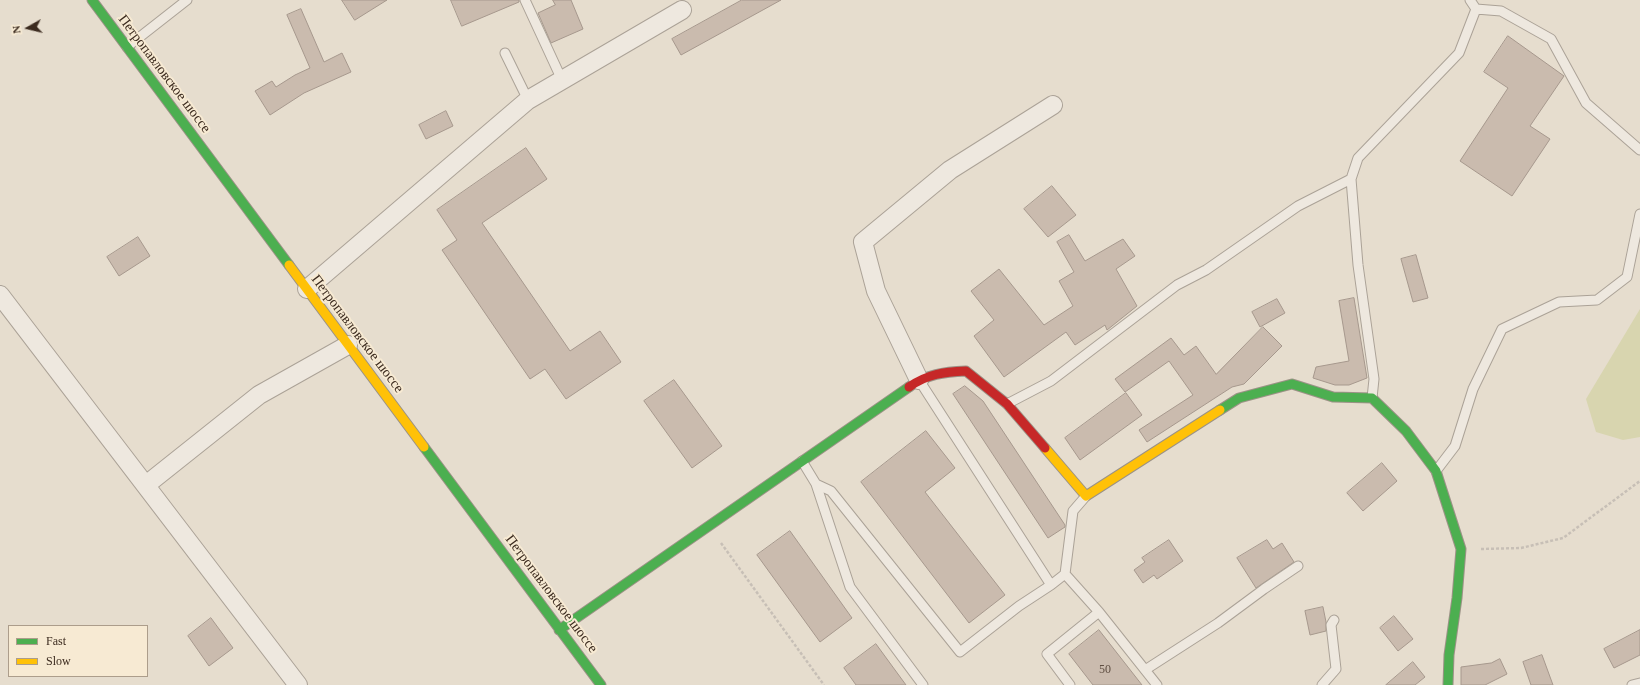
<!DOCTYPE html>
<meta charset="utf-8">
<style>
body{margin:0}
#map{position:relative;width:1640px;height:685px;overflow:hidden;background:#e6ddce;font-family:Georgia,serif}
canvas{display:block}
.legend{position:absolute;left:8px;top:625px;width:140px;height:52px;box-sizing:border-box;background:#f7ead3;border:1px solid #ac9d8b;margin:0;padding:5px 7px;list-style:none;font-size:12px;color:#3b2a1e}
.legend li{display:flex;align-items:center;gap:8px;height:20px}
.legend b{width:20px;border:1px solid #ac9d8b}
.north{position:absolute;left:8px;top:8px;width:40px;height:40px;-webkit-text-stroke:3px #f7ead3;paint-order:stroke;rotate:262deg;font-size:11px;font-weight:700;line-height:16px;text-align:center;color:#3b2a1e}
.north::after{content:'';display:block;margin:auto;width:14px;height:18px;background:#3b2a1e;clip-path:polygon(50% 0,100% 100%,50% 72%,0 100%)}
</style>
<div id="map">
<canvas width="1640" height="685"></canvas>
<ul class="legend">
<li><b style="height:5px;background:#4caf50"></b>Fast</li>
<li><b style="height:5px;background:#ffc107"></b>Slow</li>
</ul>
<div class="north">N</div>
</div>
<script>
const ctx = document.querySelector('canvas').getContext('2d');
ctx.lineJoin = 'round';
function fillPath(path, color) { ctx.fillStyle = color; ctx.fill(path, 'evenodd'); }
function stroke(path, color, width, dash) { ctx.strokeStyle = color; ctx.lineWidth = width; ctx.lineCap = dash ? 'butt' : 'round'; ctx.setLineDash(dash || []); ctx.stroke(path); }
function drawText(font, color, halo, rows, align = 'center') {
  ctx.font = font + ' Georgia,serif'; ctx.lineWidth = 4; ctx.setLineDash([]); ctx.textBaseline = 'middle'; ctx.strokeStyle = halo; ctx.fillStyle = color; for (const [text, x, y, turn = 0] of rows) {
    ctx.save(); ctx.translate(x, y); ctx.rotate((+turn || 0) * Math.PI / 180); ctx.textAlign = isNaN(turn) ? turn : align; if (halo) ctx.strokeText(text, 0, 0); ctx.fillText(text, 0, 0); ctx.restore();
  }
}
fillPath(new Path2D(`
 M1640,309v128l-17,3 -27,-8 -10,-33z`), '#d8d5af');
const building = new Path2D(`
 M342,0h45l-32,20z
 M451,0h68v2l-57,24z
 M553,0h18l12,29 -32,14 -13,-30 17,-8z
 M742,0h39l-100,55 -9,-16z
 M301,9l23,53 18,-9 9,19 -47,21 -34,22 -15,-24 17,-10 4,6 19,-12 15,-7 -23,-53z
 M1508,36l56,40 -34,50 20,13 -38,57 -52,-35 48,-73 -24,-16z
 M446,111l7,15 -27,13 -7,-14z
 M526,148l21,31 -65,44 88,128 30,-20 21,31 -55,37 -21,-30 -15,10 -88,-129 15,-10 -20,-30z
 M1052,186l24,29 -28,22 -24,-28z
 M1069,235l16,26 38,-22 12,17 -19,13 21,37 -30,24 -2,-5 -30,20 -9,-13 -62,45 -30,-41 20,-16 -23,-29 28,-22 45,56 29,-19 -14,-25 15,-9 -17,-30z
 M138,237l12,19 -31,20 -12,-19z
 M1416,255l12,43 -15,4 -12,-43z
 M1354,298l13,80 -18,7h-14l-22,-7 3,-11 33,-6 -10,-60z
 M1277,299l8,14 -25,14 -8,-15z
 M1263,327l19,19 -38,38 -12,3 -85,55 -8,-12 54,-35 -24,-34 -44,31 -10,-13 56,-41 13,17 12,-9 20,28z
 M674,380l48,66 -30,22 -48,-67z
 M965,386l18,15 82,124v2l-17,11 -95,-144z
 M1126,393l16,22 -62,45 -15,-22z
 M926,431l29,37 -30,24 80,103 -36,28 -108,-141z
 M1382,463l15,18 -34,30 -16,-18z
 M790,531l62,87 -32,24 -63,-87z
 M1169,540l14,21 -26,18 -3,-4 -11,8 -9,-13 11,-8 -3,-4z
 M1267,540l6,9 9,-6 12,19 -38,26 -19,-30z
 M1323,607l3,15v9l-16,4 -5,-24z
 M1394,616l19,23 -15,12 -18,-23z
 M211,618l22,30 -24,18 -21,-30z
 M1099,630l43,55h-49l-24,-31z
 M1640,630v25l-26,13 -10,-19z
 M876,644l30,41h-50l-12,-17z
 M1542,655l11,30h-22l-8,-23z
 M1500,659l7,15 -22,11h-24v-18l30,-4z
 M1413,662l12,15 -10,8h-29z`);
fillPath(building, '#cabbae');
stroke(building, '#a6988d', 1);
const lane = new Path2D(`
 M525,0l37,80
 M1476,9l25,2 50,28 35,64 54,47
 M127,47l60,-47
 M505,53l23,47
 M1372,398l2,-19 -16,-114 -7,-86 7,-21 101,-105 17,-44 -6,-9
 M1007,404l44,-23 126,-96 29,-15 92,-64 53,-27
 M802,461l14,23 34,103 73,98
 M1436,471l19,-25 18,-57 29,-60 57,-27 38,-2 30,-23 13,-63
 M816,484l15,7 129,161 59,-46 32,-21 -132,-205
 M1065,574l34,38 58,73
 M1051,585l14,-11 8,-63 13,-15
 M1145,670l73,-47 46,-34 34,-23
 M1070,685l-23,-31 52,-42
 M1322,685l14,-16 -5,-44 3,-5
 M1632,685l8,-2`);
const street = new Path2D(`
 M307,289l221,-189 154,-90
 M0,295l298,390
 M919,380l-43,-89 -13,-49 87,-72 103,-65
 M146,485l113,-90 89,-50`);
const fast = new Path2D(`
 M92,0l197,265
 M1220,410l19,-12 53,-14 41,13 39,1 34,33 30,40 25,78 -4,49 -8,57 -1,30
 M424,447l177,238
 M559,630l350,-243`);
const slow = new Path2D(`
 M289,265l135,182
 M1045,448l41,48 134,-86`);
const jam = new Path2D(`
 M909,387c18,-13 35,-15 57,-16l41,33 38,44`);
stroke(lane, '#aba297', 11);
stroke(street, '#aba297', 20);
stroke(fast, '#9b9286', 11);
stroke(slow, '#9b9286', 11);
stroke(jam, '#9b9286', 11);
stroke(new Path2D(`
 M721,543l103,142
 M1481,549l40,-1 42,-10 77,-57`), '#c7bfb6', 2.5, [3, 2]);
stroke(lane, '#eee8df', 9);
stroke(street, '#eee8df', 18);
stroke(fast, '#4caf50', 9);
stroke(slow, '#ffc107', 9);
stroke(jam, '#c62828', 9);
drawText('12px', '#5f4e42', null, [
 ["50",1105,670]
]);
drawText('14px', '#3b2a1e', '#f7ead3', [
 ["Петропавловское шоссе",164,74,53],
 ["Петропавловское шоссе",357,334,53],
 ["Петропавловское шоссе",551,594,53]
]);
</script>
